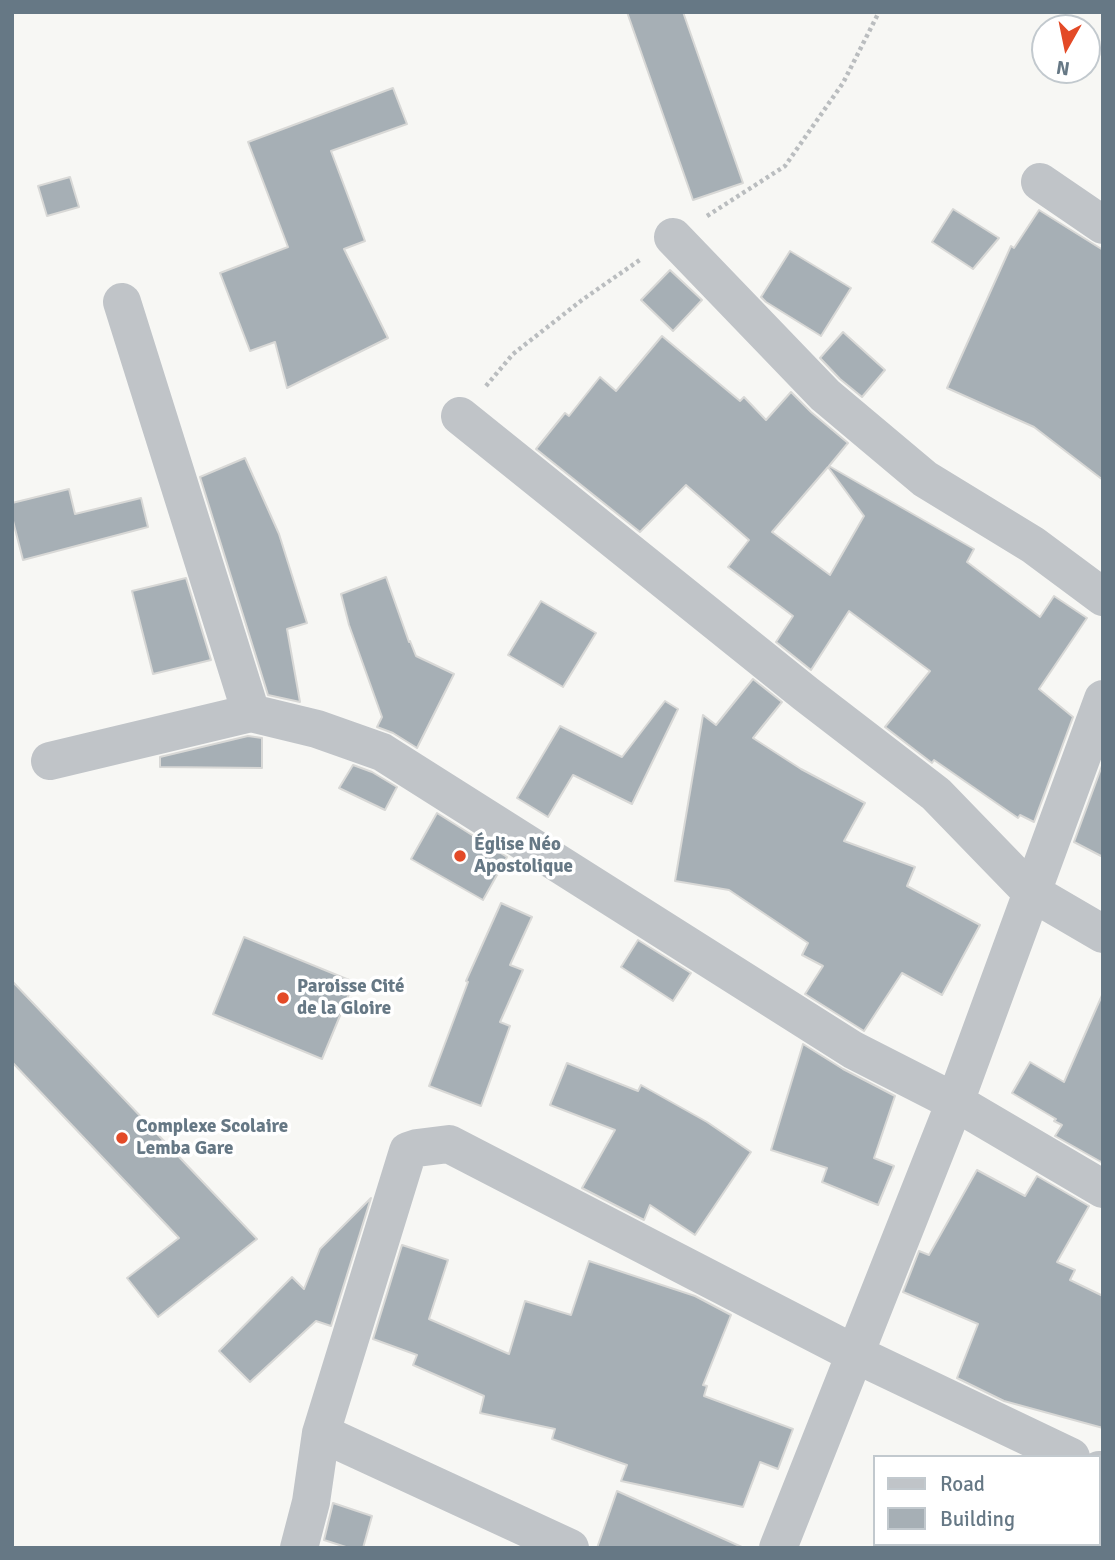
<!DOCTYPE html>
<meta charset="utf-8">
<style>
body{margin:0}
#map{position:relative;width:1115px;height:1560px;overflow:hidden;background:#f7f7f4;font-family:Signika,sans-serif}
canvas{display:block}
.frame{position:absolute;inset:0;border:14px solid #667885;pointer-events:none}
.legend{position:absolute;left:873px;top:1455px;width:228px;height:91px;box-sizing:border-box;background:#fff;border:2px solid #c2c9ce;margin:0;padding:9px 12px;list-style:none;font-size:21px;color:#667885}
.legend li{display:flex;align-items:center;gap:14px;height:35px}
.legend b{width:35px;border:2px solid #c2c9ce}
.north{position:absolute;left:1031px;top:14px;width:70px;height:70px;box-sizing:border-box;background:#fff;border:2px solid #c2c9ce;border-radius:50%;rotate:189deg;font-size:19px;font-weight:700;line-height:28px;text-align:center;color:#667885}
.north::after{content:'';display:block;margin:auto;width:24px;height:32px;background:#e34a27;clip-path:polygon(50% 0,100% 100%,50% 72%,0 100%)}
</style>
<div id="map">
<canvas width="1115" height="1560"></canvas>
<div class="frame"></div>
<ul class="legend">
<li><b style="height:9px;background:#c0c4c8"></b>Road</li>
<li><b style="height:19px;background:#a6afb5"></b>Building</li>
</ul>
<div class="north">N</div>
</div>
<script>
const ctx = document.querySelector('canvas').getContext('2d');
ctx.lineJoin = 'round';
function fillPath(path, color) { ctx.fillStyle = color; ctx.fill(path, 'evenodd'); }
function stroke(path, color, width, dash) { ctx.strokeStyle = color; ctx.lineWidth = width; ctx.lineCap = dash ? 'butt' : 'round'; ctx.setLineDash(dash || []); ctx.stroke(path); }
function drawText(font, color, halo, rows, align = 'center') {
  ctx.font = font + ' Signika,sans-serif'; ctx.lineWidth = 7; ctx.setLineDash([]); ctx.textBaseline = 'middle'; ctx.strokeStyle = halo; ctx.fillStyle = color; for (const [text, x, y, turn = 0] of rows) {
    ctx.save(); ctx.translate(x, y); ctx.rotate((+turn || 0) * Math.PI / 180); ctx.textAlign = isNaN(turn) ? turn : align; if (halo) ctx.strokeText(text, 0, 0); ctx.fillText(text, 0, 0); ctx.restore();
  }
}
const building = new Path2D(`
 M627,12h56l60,171 -50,17z
 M393,88l14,36 -76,27 34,90 -21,8 44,89 -101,50 -12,-46 -25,9 -30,-78 68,-26 -40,-105z
 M70,177l9,30 -32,9 -9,-30z
 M953,209l46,29 -26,31 -41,-27z
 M1039,210l64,40v230l-69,-53 -87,-39 64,-142 3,2z
 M790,251l61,37 -30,48 -55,-34 -5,-5z
 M670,270l32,30 -29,31 -32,-31z
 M843,332l42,38 -23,27 -22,-18 -20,-21z
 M662,336l78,65 4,-4 22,23 25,-28 20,20 37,31 -19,23 145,83 -7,13 73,55 14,-21 33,22 -48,71 34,28 -39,105 -14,-7 -2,3 -84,-58 -2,3 -47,-36 45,-56 -81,-60 -38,59 -35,-28 17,-26 -65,-49 21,-27 -63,-55 -46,47 -104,-83 29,-36 4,3 31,-39 16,14zM828,467l36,49 -34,59 -58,-43z
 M245,458l34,76 28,89 -20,6 13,73 -32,-7 -68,-218z
 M69,489l6,25 66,-16 7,29 -125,33 -11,-43v-14z
 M386,577l23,65 1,-1 6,15 38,18 -37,74 -24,-15 -16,-6 5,-10 -33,-92 -8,-31z
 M186,578l25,82 -58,14 -21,-83z
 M541,601l55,32 -33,54 -55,-32z
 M753,679l29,23 -29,36 48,31 64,34 -21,38 71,26 -8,19 73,39 -38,70 -40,-22 -38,58 -59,-37 18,-28 -21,-11 6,-12 -79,-53 -54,-9 28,-166 13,10z
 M665,701l13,8 -46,95 -59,-29 -25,42 -31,-19 43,-72 62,31z
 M248,736l14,2v30l-102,-1v-10z
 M1103,763v94l-29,-15z
 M353,765l19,7 25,15 -12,23 -46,-22z
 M437,813l70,44 -24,43 -72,-41z
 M501,903l31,14 -22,48 13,5 -23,52 10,4 -29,80 -52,-20 39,-104 -2,-1z
 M244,937l110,45 -32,77 -109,-45z
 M638,940l53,33 -18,28 -52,-34z
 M12,981l245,258 -99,78 -31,-39 52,-40 -167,-176z
 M1103,993v170l-48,-27 7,-11 -8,-4 2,-2 -44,-26 18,-31 34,20z
 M803,1044l40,25 52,27 -21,62 20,8 -16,39 -56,-23 5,-14 -56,-18z
 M567,1063l71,28 3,-6 66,37 44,30 -56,83 -45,-30 -6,15 -62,-32 33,-58 -65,-25z
 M977,1170l48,26 12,-20 52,30 -32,56 18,8 -5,10 33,16v132l-99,-27 -47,-23 21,-54 -75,-32 16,-41 10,4z
 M371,1198l-40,128 -15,-5 -66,61 -31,-31 73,-74 12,12 16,-40z
 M402,1245l46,15 -19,59 80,35 16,-53 46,14 18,-54 106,35 36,19 -28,70 4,1 -3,10 89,33 -15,40 -18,-7 -17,45 -122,-26 6,-16 -75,-26 3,-10 -75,-16 4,-17 -71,-31 4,-10 -44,-16z
 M617,1491l127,57h-147z
 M333,1503l39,13 -9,32h-14l-25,-8z`);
fillPath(building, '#a6afb5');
stroke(building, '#d8d8d6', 2);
stroke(new Path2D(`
 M707,216l78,-50 58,-83 36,-71
 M486,386l27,-32 69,-54 59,-41`), '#babdbf', 4.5, [3.5, 3.5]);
stroke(new Path2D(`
 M1040,182l63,43
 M673,237l152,158 100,84 108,66 70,52
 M122,302l129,411
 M460,416l346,278 130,100 95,98 72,42
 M50,761l201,-48 66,16 65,23 471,298 102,52 148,87
 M321,1433l249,115
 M1099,1470l4,2
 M299,1548l12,-46 10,-69 87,-282 9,-3 32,-4 406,210 216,103
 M778,1548l177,-446 148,-403`), '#c0c4c8', 38);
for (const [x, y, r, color] of [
 [460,856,7,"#e34a27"],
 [283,998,7,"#e34a27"],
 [122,1138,7,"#e34a27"]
]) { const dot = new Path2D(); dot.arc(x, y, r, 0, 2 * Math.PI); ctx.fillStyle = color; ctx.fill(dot); stroke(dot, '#fff', 2.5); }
drawText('bold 19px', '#667885', '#fff', [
 ["Église Néo",474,845],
 ["Apostolique",474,867],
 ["Paroisse Cité",297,987],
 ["de la Gloire",297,1009],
 ["Complexe Scolaire",136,1127],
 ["Lemba Gare",136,1149]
], 'left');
</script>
